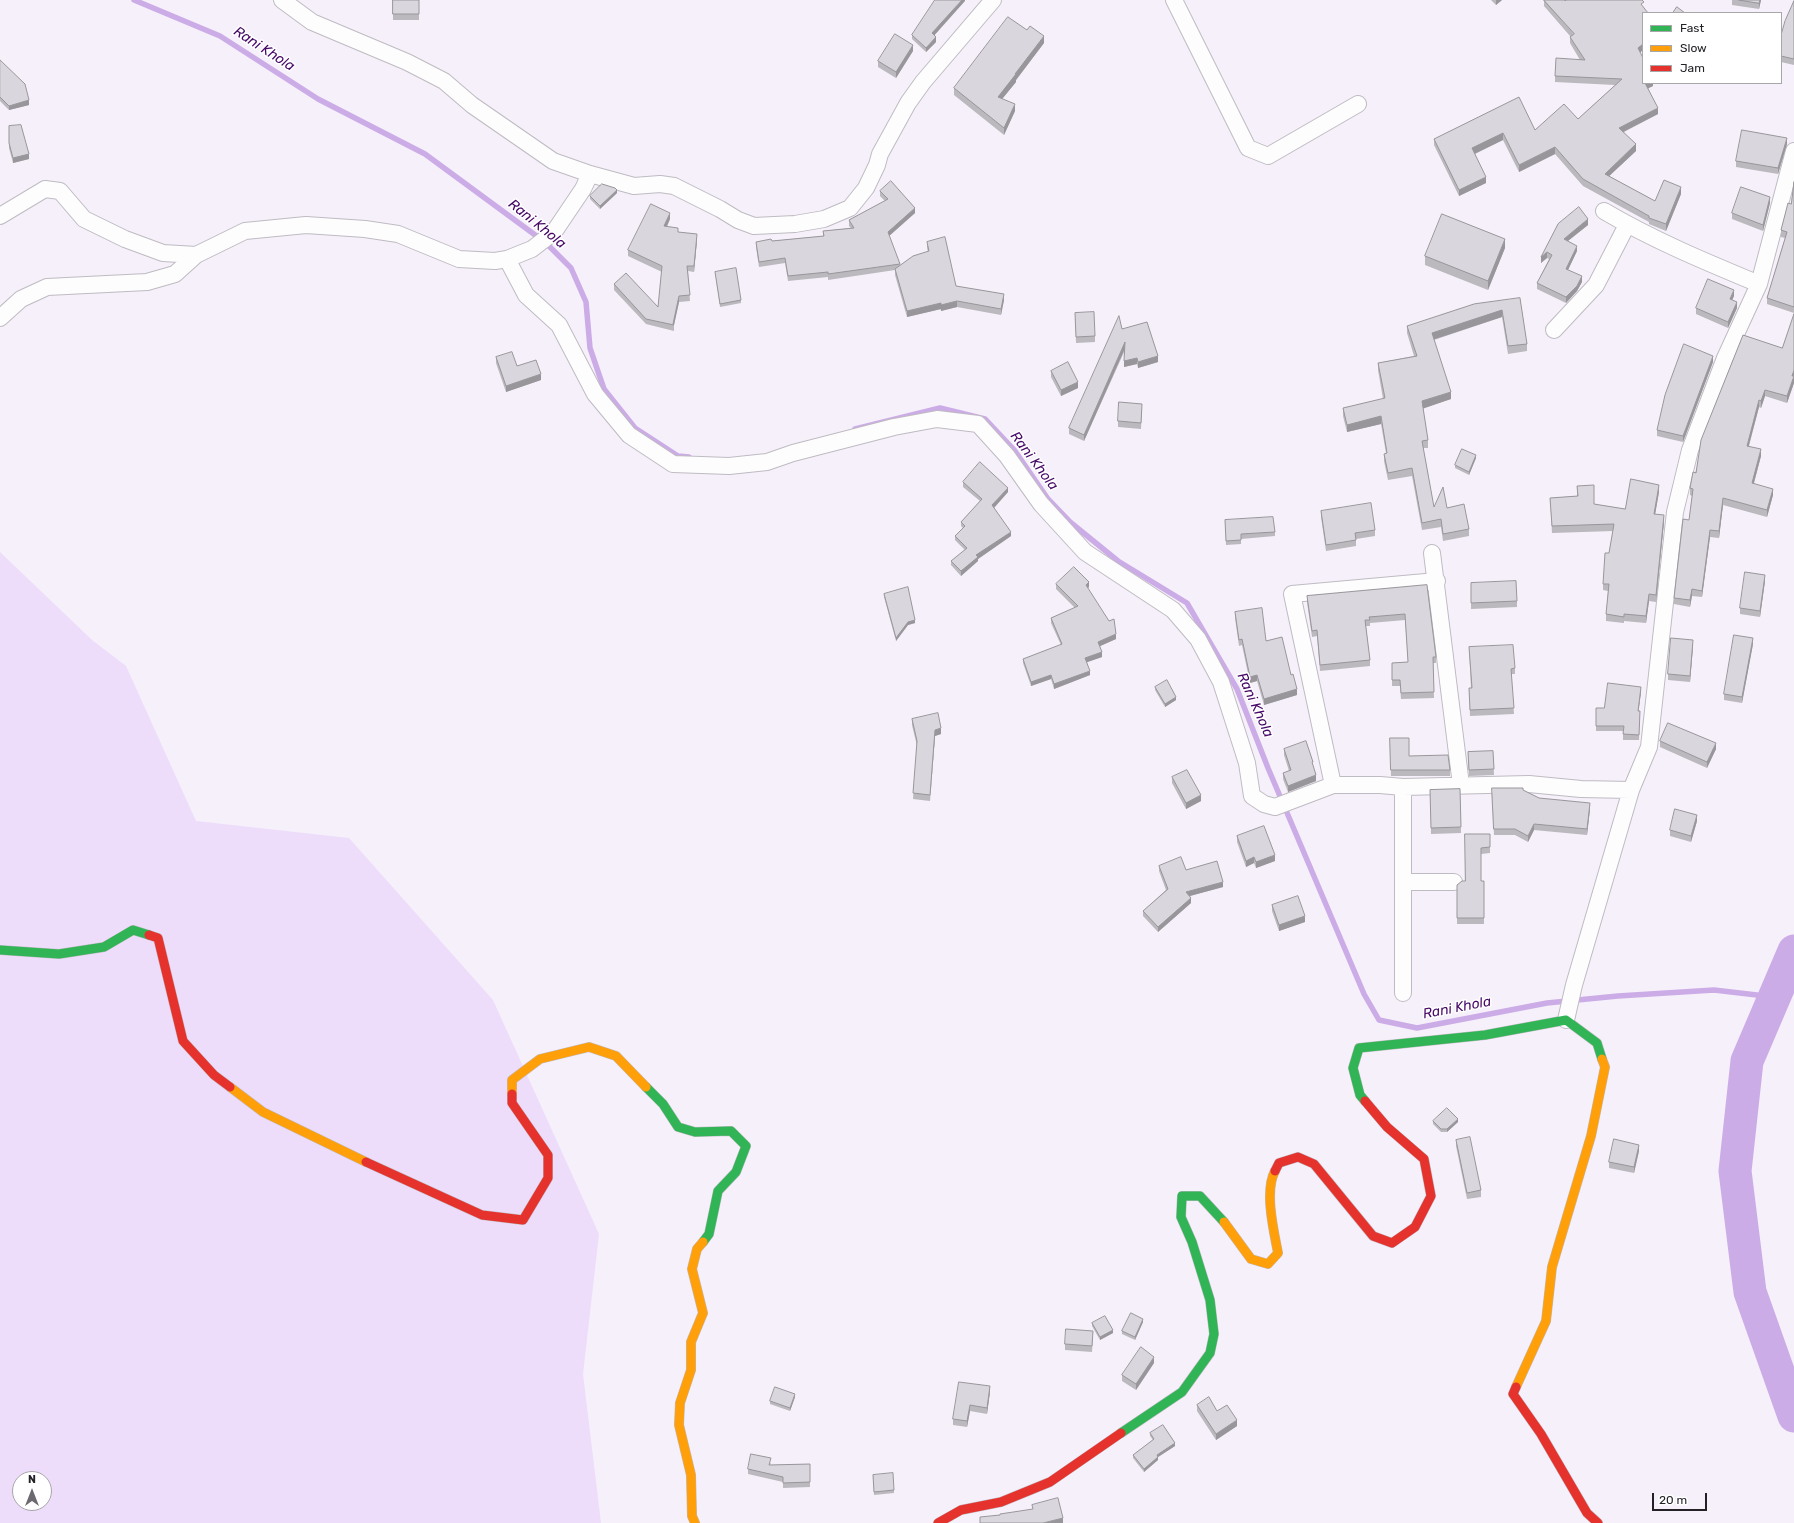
<!DOCTYPE html>
<style>
body{margin:0}
#map{position:relative;width:1794px;height:1523px;overflow:hidden;background:#f5f0fa;font-family:Rubik,sans-serif}
canvas{display:block}
.legend{position:absolute;left:1642px;top:12px;width:140px;height:72px;box-sizing:border-box;background:#fff;border:1px solid #a7a6a8;margin:0;padding:5px 7px;list-style:none;font-size:12px;color:#242126}
.legend li{display:flex;align-items:center;gap:8px;height:20px}
.legend b{width:20px;border:1px solid #a7a6a8}
.north{position:absolute;left:12px;top:1471px;width:40px;height:40px;box-sizing:border-box;background:#fff;border:1px solid #a7a6a8;border-radius:50%;rotate:0deg;font-size:11px;font-weight:700;line-height:16px;text-align:center;color:#242126}
.north::after{content:'';display:block;margin:auto;width:14px;height:18px;background:#6d6970;clip-path:polygon(50% 0,100% 100%,50% 72%,0 100%)}
.scale{position:absolute;left:1652px;top:1493px;width:55px;height:18px;box-sizing:border-box;border:2px solid #242126;border-top:0;padding-left:5px;font-size:12px;line-height:14px;white-space:nowrap;color:#242126;-webkit-text-stroke:3px #fff;paint-order:stroke}
</style>
<div id="map">
<canvas width="1794" height="1523"></canvas>
<ul class="legend">
<li><b style="height:5px;background:#30b455"></b>Fast</li>
<li><b style="height:5px;background:#ff9f0a"></b>Slow</li>
<li><b style="height:5px;background:#e5322d"></b>Jam</li>
</ul>
<div class="north">N</div>
<div class="scale">20 m</div>
</div>
<script>
const ctx = document.querySelector('canvas').getContext('2d');
ctx.lineJoin = 'round';
function fillPath(path, color) { ctx.fillStyle = color; ctx.fill(path, 'evenodd'); }
function stroke(path, color, width, dash) { ctx.strokeStyle = color; ctx.lineWidth = width; ctx.lineCap = dash ? 'butt' : 'round'; ctx.setLineDash(dash || []); ctx.stroke(path); }
function drawText(font, color, halo, rows, align = 'center') {
  ctx.font = font + ' Rubik,sans-serif'; ctx.lineWidth = 3; ctx.setLineDash([]); ctx.textBaseline = 'middle'; ctx.strokeStyle = halo; ctx.fillStyle = color; for (const [text, x, y, turn = 0] of rows) {
    ctx.save(); ctx.translate(x, y); ctx.rotate((+turn || 0) * Math.PI / 180); ctx.textAlign = isNaN(turn) ? turn : align; if (halo) ctx.strokeText(text, 0, 0); ctx.fillText(text, 0, 0); ctx.restore();
  }
}
fillPath(new Path2D(`
 M0,552l92,88 34,26 70,155 153,17 144,162 106,234 -16,140 18,149h-601zM20,1479h24v24h-24z`), '#edddfb');
stroke(new Path2D(`
 M134,0l86,36 98,63 107,55 121,89 25,25 15,34 4,46 14,41 31,39 43,28 11,1
 M855,429l85,-21 45,11 30,32 33,48 22,23 48,39 69,42 50,86 31,79 96,226 15,26 38,8 130,-25 71,-7 96,-6 60,7`), '#ccace6', 5.5);
stroke(new Path2D(`
 M1794,951l-47,110 -12,110 15,121 44,124`), '#ccace6', 33);
const street = new Path2D(`
 M282,0l30,22 95,40 37,19 28,24 81,56 37,13
 M1174,0l74,148 20,8 90,-52
 M1604,211c49,29 102,51 155,73
 M0,216l45,-27 15,2 24,28 41,20 38,14 33,2
 M507,259l19,36 33,30 36,69 34,41 44,29 56,2 38,-4 26,-9 101,-26 43,-8 41,5 29,32 34,48 44,48 88,58 25,29 23,43 26,81 5,33 12,8 11,3 58,-22h47l23,2 126,-3 52,5 50,1
 M0,318l21,-19 26,-12 100,-5 28,-8 21,-19 49,-24 61,-6 59,4 33,5 61,25 36,2 12,-2 25,-10 22,-17 29,-43 7,-15 44,12 26,-2 14,2 46,23 18,11 16,6 41,-2 29,-5 26,-11 16,-20 11,-23 3,-11 28,-51 15,-21 70,-82
 M1554,330l42,-45 31,-60
 M1432,553l29,232
 M1333,785l-41,-191 145,-13
 M1403,787v206
 M1403,882h51
 M1566,1020l8,-35 57,-195 18,-43 26,-235 15,-62 35,-92 34,-74 35,-133`);
const fast = new Path2D(`
 M0,950l59,4 45,-7 29,-17 16,5
 M646,1087l17,17 15,23 17,5 36,-1 15,15 -10,26 -18,19 -9,43 -6,8
 M1365,1101l-5,-6 -7,-27 6,-20 126,-13 81,-15 31,23 5,16
 M1121,1433l61,-41 28,-39 4,-19 -4,-34 -18,-58 -11,-25 1,-21h18l24,26`);
const slow = new Path2D(`
 M230,1087l33,25 103,50
 M512,1094v-14l28,-21 49,-12 27,9 30,31
 M1224,1222l27,37 17,5 10,-11c-4,-21 -14,-62 -3,-82
 M1516,1387l30,-66 6,-54 39,-131 14,-69 -3,-8
 M695,1523l-3,-7 -1,-41 -12,-50 1,-22 11,-33v-28l12,-29 -11,-44 5,-20 6,-7`);
const jam = new Path2D(`
 M149,935l9,3 25,103 31,34 16,12
 M366,1162l116,53 41,5 25,-42v-23l-36,-52v-9
 M1275,1171l4,-8 19,-6 16,7 59,72 19,7 23,-16 16,-31 -7,-37 -37,-32 -22,-26
 M1516,1387l-3,7 28,40 46,79 11,10
 M938,1523l23,-13 40,-8 49,-20 71,-49`);
stroke(street, '#bfbbc2', 18);
stroke(fast, '#bfbbc2', 10);
stroke(slow, '#bfbbc2', 10);
stroke(jam, '#bfbbc2', 10);
stroke(street, '#fefdfe', 16);
stroke(fast, '#30b455', 9);
stroke(slow, '#ff9f0a', 9);
stroke(jam, '#e5322d', 9);
fillPath(new Path2D(`
 M393,0h26v20h-26z
 M965,0l-31,35 2,7 -10,10 -14,-13v-4z
 M1491,0h11l-6,5z
 M1544,0h21v1l78,12v37l-3,3 13,30v3l-5,2 10,26 -34,18 12,19 -27,25 46,25 26,-7 -15,37 -17,-7v-2l-66,-36 -28,-32 -36,18 -16,-32 -28,14 11,29 -27,13 -25,-51v-6l101,-9 43,-11 37,-34 -60,-3v-6l25,-16 -10,-17v-7l-26,-30z
 M1732,0h29l-2,9 -27,-4z
 M1794,1v64l-13,-3v-27z
 M1044,43l-28,37v2l-14,17 13,12 -11,24 -50,-40v-7z
 M913,51l-17,27 -18,-11v-6z
 M0,60l29,45 -20,5 -9,-9z
 M9,126l20,33 -16,4 -4,-15z
 M1787,144l-9,30 -42,-7v-6z
 M1794,182v131l-27,-9v-6l18,-60 -4,-1v-7l10,-26z
 M880,191l35,22 -26,23 11,29 28,-13 -1,-4v-6l29,44 48,14 -3,15 -44,-8 -16,4v-2l-34,8 -12,-42v-5l-67,10v-3l-40,4 -3,-18 -26,4 -3,-20v-5l16,-1 51,-5v-5l28,-3 -2,-2v-6l36,-19 -5,-5z
 M617,193l-17,16 -10,-10v-3z
 M1770,203l-7,28 -31,-12v-6z
 M670,219l-3,8 11,5 19,8 -3,32 -6,-1 2,30 -11,1 -5,23v6l-28,-7 -32,-34v-6l44,23 4,-35 -34,-16v-6z
 M1558,224l30,1 -20,16 9,10 -9,19 14,12 -5,9 -11,12 -29,-14v-6l12,-24 -2,-1 -6,5z
 M1505,248l-17,42 -63,-25v-9z
 M715,272l26,28v3l-21,4z
 M1734,296l-2,4 5,8 -9,20 -32,-14v-6z
 M1520,298l7,46v7l-19,3 -6,-37 -68,23 17,59 -28,9 5,32v8h-5l11,59 13,1 22,21v7l-26,5 -2,-14 -19,3 -10,-54 -24,4 -4,-19v-7l2,-1 -5,-29 -34,8 -4,-16v-8l40,-9 -5,-29v-7l36,-7 -7,-23v-7z
 M1075,313l20,23v6l-19,1z
 M1122,329l36,33 -20,6 -1,-4 -13,3 1,-17 -41,91 -15,-7v-6z
 M1743,335l51,43v5l-7,20 -22,-7 -4,12 -2,-1 -10,39 12,10 -7,27 19,12 -6,22 -44,-12 -4,33 -9,-1 -8,60 -10,-1 -2,11 -16,-3v-6l15,-78 3,-24 -2,-1v-7z
 M496,357l21,9 24,14 -35,12 -10,-29z
 M1713,362l-30,80 -26,-6v-6z
 M1051,371l27,17 -17,8 -10,-19z
 M1142,410l-1,19 -23,-2v-6z
 M1476,458l-7,17 -14,-7v-3z
 M963,482l45,10 -14,16 17,28 -33,23v2l-17,15 -10,-11v-4l14,-11 -10,-10v-4l8,-8 -2,-2v-4l19,-21 -17,-14z
 M1577,486l17,18 31,5 34,-17 -4,22 9,8 -8,80 -7,-1 -3,22 -22,-2v2l-18,-2v-7l2,-23 -5,-1v-6l10,-53 -61,2 -2,-35 27,-2z
 M1321,511l54,19v6l-19,3v7l-30,5 -5,-34z
 M1225,520l50,12v4l-34,3v5l-15,1z
 M1765,581l-5,36 -20,-3v-6z
 M1471,583l46,18v6l-46,2z
 M1056,584l33,3 -2,1 29,51 -16,7 2,11 -16,5 4,13 -36,14 -3,-10 -20,7 -8,-23v-4l38,-14 -10,-22v-5l24,-10 -19,-19z
 M1427,585l9,72v6h-3l1,35 -33,1 -1,-13h-8v-23l16,-1 -3,-42 -35,3v3h-4l4,34v6l-50,5 -3,-35 -5,1 -5,-35v-6z
 M884,594l31,29 -7,2 -12,16 -12,-44z
 M1235,612l31,29 25,34 6,20 -33,10 -7,-24 -7,2 -8,-38 -3,1 -4,-28z
 M1753,644l-11,59 -18,-3v-6z
 M1693,646l-3,36 -22,-2v-6z
 M1469,647l46,21v6h-4l3,40 -44,2 -1,-28h2z
 M1155,687l21,13 -11,7 -10,-17z
 M1641,692l-3,19h2l-1,29h-16v-9h-27v-23h8z
 M912,719l29,15 -6,2 -5,65 -17,-2 4,-53 -5,-21z
 M1390,738l19,18 41,14v6h-59z
 M1660,741l56,8 -9,19 -47,-21z
 M1284,749l29,17 3,15 -28,11 -5,-13v-6l6,-2 -5,-16z
 M1493,751l1,24 -25,1 -1,-24z
 M1172,777l29,24 -15,8 -14,-26z
 M1460,789l1,44 -30,1 -1,-44z
 M1523,790l16,8 51,11 -3,26 -53,-5 -6,12 -13,-7h-21l-2,-41z
 M1697,821l-6,21 -21,-6v-6z
 M1465,834h25v19l-9,1v27h3v43h-27v-39l8,-4z
 M1237,836l38,25 -19,7 -2,-5 -8,4 -9,-25z
 M1159,866l27,4 37,17 -33,9 1,7 -33,29 -15,-16v-5l23,-21 -7,-19z
 M1272,905l33,17 -26,9 -7,-20z
 M1433,1121l25,1 -11,10h-6l-8,-8z
 M1456,1140l25,50v7l-14,2 -11,-53z
 M1639,1151l-5,22 -25,-5v-6z
 M1143,1322l-8,18 -13,-6v-3z
 M1092,1323l21,10 -13,7 -8,-14z
 M1093,1337l-1,15 -27,-2v-6z
 M1154,1363l-18,27 -14,-9v-6z
 M990,1386v6l-3,22 -17,-3 -3,16 -14,-2v-6z
 M795,1397l-5,14 -20,-7v-3z
 M1197,1405l20,6 20,15 -21,14 -19,-29z
 M1150,1433l25,13 -17,11v3l-14,12 -11,-14v-3l20,-15 -3,-4z
 M771,1463l-1,2 40,-1v23l-27,1v-6l-35,-8v-5z
 M873,1475l21,15v3l-20,2z`), '#bbb8be');
fillPath(new Path2D(`
 M962,0h3v1l-33,37v-5z
 M1496,0h6l-6,5z
 M1760,0h1l-2,9v-6z
 M1044,36v7l-28,37v2l-18,22v-7l17,-23z
 M936,37v5l-10,10v-4z
 M1643,44v6l-5,4v-6z
 M913,45v6l-17,27v-6z
 M1645,83h8v3l-8,4z
 M29,100v5l-20,5v-4z
 M1015,104v7l-11,24v-7z
 M1658,108v6l-39,20v-6z
 M1503,133v7l-31,15v-7z
 M1787,138v6l-9,30v-6z
 M1636,144v7l-31,29v-6z
 M1555,147v7l-36,18v-7z
 M29,154v5l-16,4v-5z
 M1486,177v6l-27,13v-6z
 M1681,187v7l-15,37v-7z
 M617,190v3l-17,16v-3z
 M1770,197v6l-7,28v-6z
 M915,208v5l-27,24v-5z
 M670,213v6l-6,13v-6z
 M1588,219v6l-24,19v-5z
 M697,234v6l-3,32v-6z
 M1505,239v9l-17,42v-9z
 M1577,246v5l-11,23v-5z
 M1547,252v6l-6,5v-6z
 M1582,276v6l-5,9 -11,12v-6z
 M1734,290v6l-4,9v-6z
 M1004,294v6l-3,15v-6z
 M679,296v6l-5,23 -1,-1z
 M957,301v6l-16,4v-6z
 M1737,302v6l-9,20v-6z
 M941,303v6l-34,8v-6z
 M1502,310v7l-70,23v-7z
 M1125,342v6l-41,93v-6z
 M1158,356v6l-20,6v-6z
 M1713,356v6l-30,80v-6z
 M1137,358v6l-13,3v-6z
 M1794,370v13l-7,20v-7l5,-20z
 M541,374v6l-35,12v-6z
 M1078,382v6l-17,8v-6z
 M1765,390v6l-4,12v-7z
 M1451,392v7l-29,10v-8z
 M1759,400v7l-12,45v-6z
 M1381,416v8l-34,8v-7z
 M1761,449v7l-9,34v-7z
 M1476,455v3l-7,17v-3z
 M1659,485v7l-5,29v-7z
 M1008,488v4l-16,18v-5z
 M1773,489v6l-6,22v-7z
 M1723,498v7l-4,33v-7z
 M1664,515v7l-8,80v-7z
 M1710,530v7l-8,60v-6z
 M1011,532v4l-33,23v2l-17,15v-5l15,-16z
 M1765,575v6l-5,36v-6z
 M1089,582v5l-3,3v-5z
 M1692,589v7l-2,11v-7z
 M1649,594v7l-3,22v-7z
 M915,620v3l-7,2 -12,16v-3l12,-16z
 M1116,634v5l-18,8v-5z
 M1753,638v6l-11,59v-6z
 M1693,640v6l-3,36v-6z
 M1102,652v5l-17,6v-5z
 M1090,671v4l-36,14v-5z
 M1051,675v4l-20,7v-4z
 M1257,675v6l-7,2v-6z
 M1641,687v5l-3,24v-5z
 M1297,689v6l-33,10v-6z
 M1176,697v3l-11,7v-3z
 M941,728v6l-6,2 -5,65 5,-71z
 M1716,743v6l-9,19v-6z
 M1316,775v6l-28,11v-6z
 M1201,795v6l-15,8v-6z
 M1590,803v6l-3,26v-6z
 M1697,815v6l-6,21v-6z
 M1534,824v6l-6,12v-6z
 M1275,855v6l-19,7v-6z
 M1254,857v6l-8,4v-6z
 M1223,882v5l-37,10v-5z
 M1191,898v5l-33,29v-5z
 M1305,916v6l-26,9v-6z
 M1458,1119v3l-11,10v-3z
 M1639,1145v6l-5,22v-6z
 M1143,1319v3l-8,18v-3z
 M1113,1330v3l-13,7v-3z
 M1154,1357v6l-18,27v-6z
 M990,1386v6l-3,22v-6z
 M795,1394v3l-5,14v-3z
 M970,1405v6l-3,16v-6z
 M1237,1420v6l-21,14v-6z
 M1175,1443v3l-17,11v3l-14,12v-3l13,-14z
 M1063,1518v5h-20z`), '#99969b');
const building = new Path2D(`
 M393,0h26v14h-26z
 M935,0h27l-30,33 4,4 -10,11 -14,-13z
 M1544,0h21v1l1,-1h76l2,2 -3,2 7,9h-5v31l-5,4 5,10v25h2l13,25 -39,20 17,16 -31,30 50,27 9,-21 17,7 -15,37 -17,-6v-2l-66,-37 -28,-32 -36,18 -16,-32 -31,15 14,29 -27,13 -25,-51 85,-42 16,33 29,-26 14,15 44,-40 -67,-3 1,-18 29,2 -15,-23 4,-3z
 M1739,0h21l-1,3z
 M1794,1v58l-13,-3v-21l4,-14z
 M1677,7l8,6h-12z
 M1008,17l19,13 3,-4 14,10 -29,38h1l-18,23 17,7 -11,24 -50,-40z
 M895,34l18,11 -17,27 -18,-11z
 M0,60l25,24 4,16 -20,6 -9,-9z
 M21,125l8,29 -16,4 -4,-15v-17z
 M1742,130l45,8 -9,30 -42,-7z
 M891,181l24,27 -27,24 12,32 -72,10v-2l-40,4 -3,-18 -26,4 -3,-20 15,-3 1,2 52,-5 -1,-5 31,-3 -5,-8 39,-21 -8,-8z
 M1794,182v125l-27,-9 20,-66 -6,-2 7,-27 3,1z
 M602,184l13,4 2,2 -17,16 -10,-10z
 M1741,187l29,10 -7,28 -31,-12z
 M651,204l19,9 -6,13 14,2v4l19,2 -3,32h-7l3,29 -11,1 -6,28 1,1 -28,-6 -32,-35 12,-11 32,34 4,-41 -34,-16z
 M1579,207l9,12 -24,20 13,7 -11,23 16,7 -5,10 -11,11 -29,-14 15,-28 -5,-3 -6,5 17,-33z
 M1442,214l63,25 -17,42 -63,-25z
 M945,237l11,49 48,8 -3,15 -44,-8 -16,4v-2l-34,8 -12,-42 18,-13 16,-5 -2,-9z
 M736,268l5,32 -21,4 -5,-32z
 M1708,279l26,11 -4,9 7,3 -9,20 -32,-14z
 M1520,298l7,46 -19,2 -6,-36 -70,23 19,59 -29,9 6,39 -6,1 12,66 9,-20 4,21 17,-4 5,25 -26,5 -2,-15 -19,4 -10,-55 -24,5 -4,-19 3,-1 -6,-37 -34,9 -4,-17 42,-10 -7,-35 39,-7 -10,-30 67,-22z
 M1094,312l1,24 -19,1 -1,-24z
 M1794,314v56l-2,6h2l-7,20 -22,-6 -4,11 -2,-1 -12,46 14,3 -9,34 21,6 -6,21 -44,-12 -4,33 -9,-1 -8,61 -10,-2 -2,11 -16,-2 9,-79 6,1 4,-31 -3,-1 3,-16 3,1 5,-33 42,-105 39,13z
 M1119,316l3,13 25,-7 11,34 -20,6 -1,-4 -13,3 1,-19 -41,93 -15,-7z
 M1684,344l29,12 -30,80 -26,-6 8,-35z
 M512,352l5,14 19,-6 5,14 -35,12 -10,-29z
 M1068,362l10,20 -17,8 -10,-19z
 M1119,402l23,2 -1,19 -23,-2z
 M1462,449l14,6 -7,17 -14,-7z
 M980,462l28,26 -16,17 19,27 -35,23 2,2 -17,14 -10,-10 16,-13 -12,-12 10,-10 -4,-4 21,-23 -19,-17z
 M1631,479l28,6 -5,29 10,1 -8,80 -7,-1 -3,22 -22,-2v3l-18,-3 3,-30h-6l2,-31h4l5,-29 -62,2 -2,-28 28,-2 -1,-10 17,-1v19l31,5z
 M1371,503l4,27 -20,3 1,7 -30,5 -5,-34z
 M1273,517l2,15 -34,2v6l-15,1 -1,-21z
 M1074,567l15,15 -3,3 23,36 5,-2 2,15 -18,8 4,10 -17,6 5,13 -36,13 -3,-9 -20,7 -8,-23 39,-15 -11,-26 27,-12 -22,-22z
 M1745,572l20,3 -5,36 -20,-3z
 M1516,581l1,20 -46,2v-20z
 M1427,585l9,72h-3l1,35 -33,1 -1,-13h-8v-17l16,-1 -3,-48 -36,3 1,3h-5l5,40 -50,5 -3,-35 -5,1 -5,-35z
 M908,587l7,33 -7,2 -12,16 -12,-44z
 M1262,608l4,33 16,-4 9,38 2,-1 4,15 -33,10 -7,-24 -7,2 -8,-38 -3,1 -4,-28z
 M1734,635l19,3 -11,59 -18,-3z
 M1671,638l22,2 -3,36 -22,-2z
 M1513,645l2,23 -4,1 3,39 -44,2 -1,-22h3l-3,-41z
 M1167,680l9,17 -11,7 -10,-17z
 M1608,683l33,4 -3,24h2l-1,24 -16,-1 1,-8h-28v-18h8z
 M938,713l3,15 -6,2 -5,65 -17,-2 4,-52 -5,-22z
 M1668,723l48,20 -9,19 -47,-21z
 M1390,738h19v18l39,-1 2,15h-59z
 M1306,741l7,21h-1l4,13 -28,11 -5,-13 8,-3 -7,-21z
 M1493,751l1,18 -25,1 -1,-18z
 M1187,770l14,25 -15,8 -14,-26z
 M1492,788h31v2l16,8 51,5 -3,26 -53,-5 -6,12 -13,-7h-21z
 M1460,789l1,38 -30,1 -1,-38z
 M1675,809l22,6 -6,21 -21,-6z
 M1264,826l11,29 -19,7 -2,-5 -8,4 -9,-25z
 M1465,834h25v13l-9,1v33h3v37h-27v-33l5,-4h3z
 M1181,857l5,13 31,-9 6,21 -37,10 5,6 -33,29 -15,-16 25,-22 -9,-23z
 M1298,896l7,20 -26,9 -7,-20z
 M1447,1108l11,11 -11,10h-6l-8,-8z
 M1470,1137l11,53 -14,3 -11,-53z
 M1614,1139l25,6 -5,22 -25,-5z
 M1131,1313l12,6 -8,18 -13,-6z
 M1105,1316l8,14 -13,7 -8,-14z
 M1066,1329l27,2 -1,15 -27,-2z
 M1141,1347l13,10 -18,27 -14,-9z
 M959,1382l31,4 -3,22 -17,-3 -3,16 -14,-2z
 M775,1387l20,7 -5,14 -20,-7z
 M1209,1397l8,14 10,-6 10,15 -21,14 -19,-29z
 M1163,1425l12,18 -18,12 1,2 -14,12 -11,-14 21,-16 -4,-6z
 M751,1454l20,4 -2,7 41,-1v18l-27,1v-6l-35,-8z
 M893,1473l1,17 -20,2 -1,-17z
 M1058,1498l5,20 -20,5h-63v-6l20,-2v-1l33,-5 -1,-4z`);
fillPath(building, '#dad6dd');
stroke(building, '#99969b', 1);
drawText('italic 14px', '#460767', '#fff', [
 ["Rani Khola",264,49,33],
 ["Rani Khola",537,224,39],
 ["Rani Khola",1034,461,53],
 ["Rani Khola",1255,705,66],
 ["Rani Khola",1457,1008,-11]
]);
</script>
